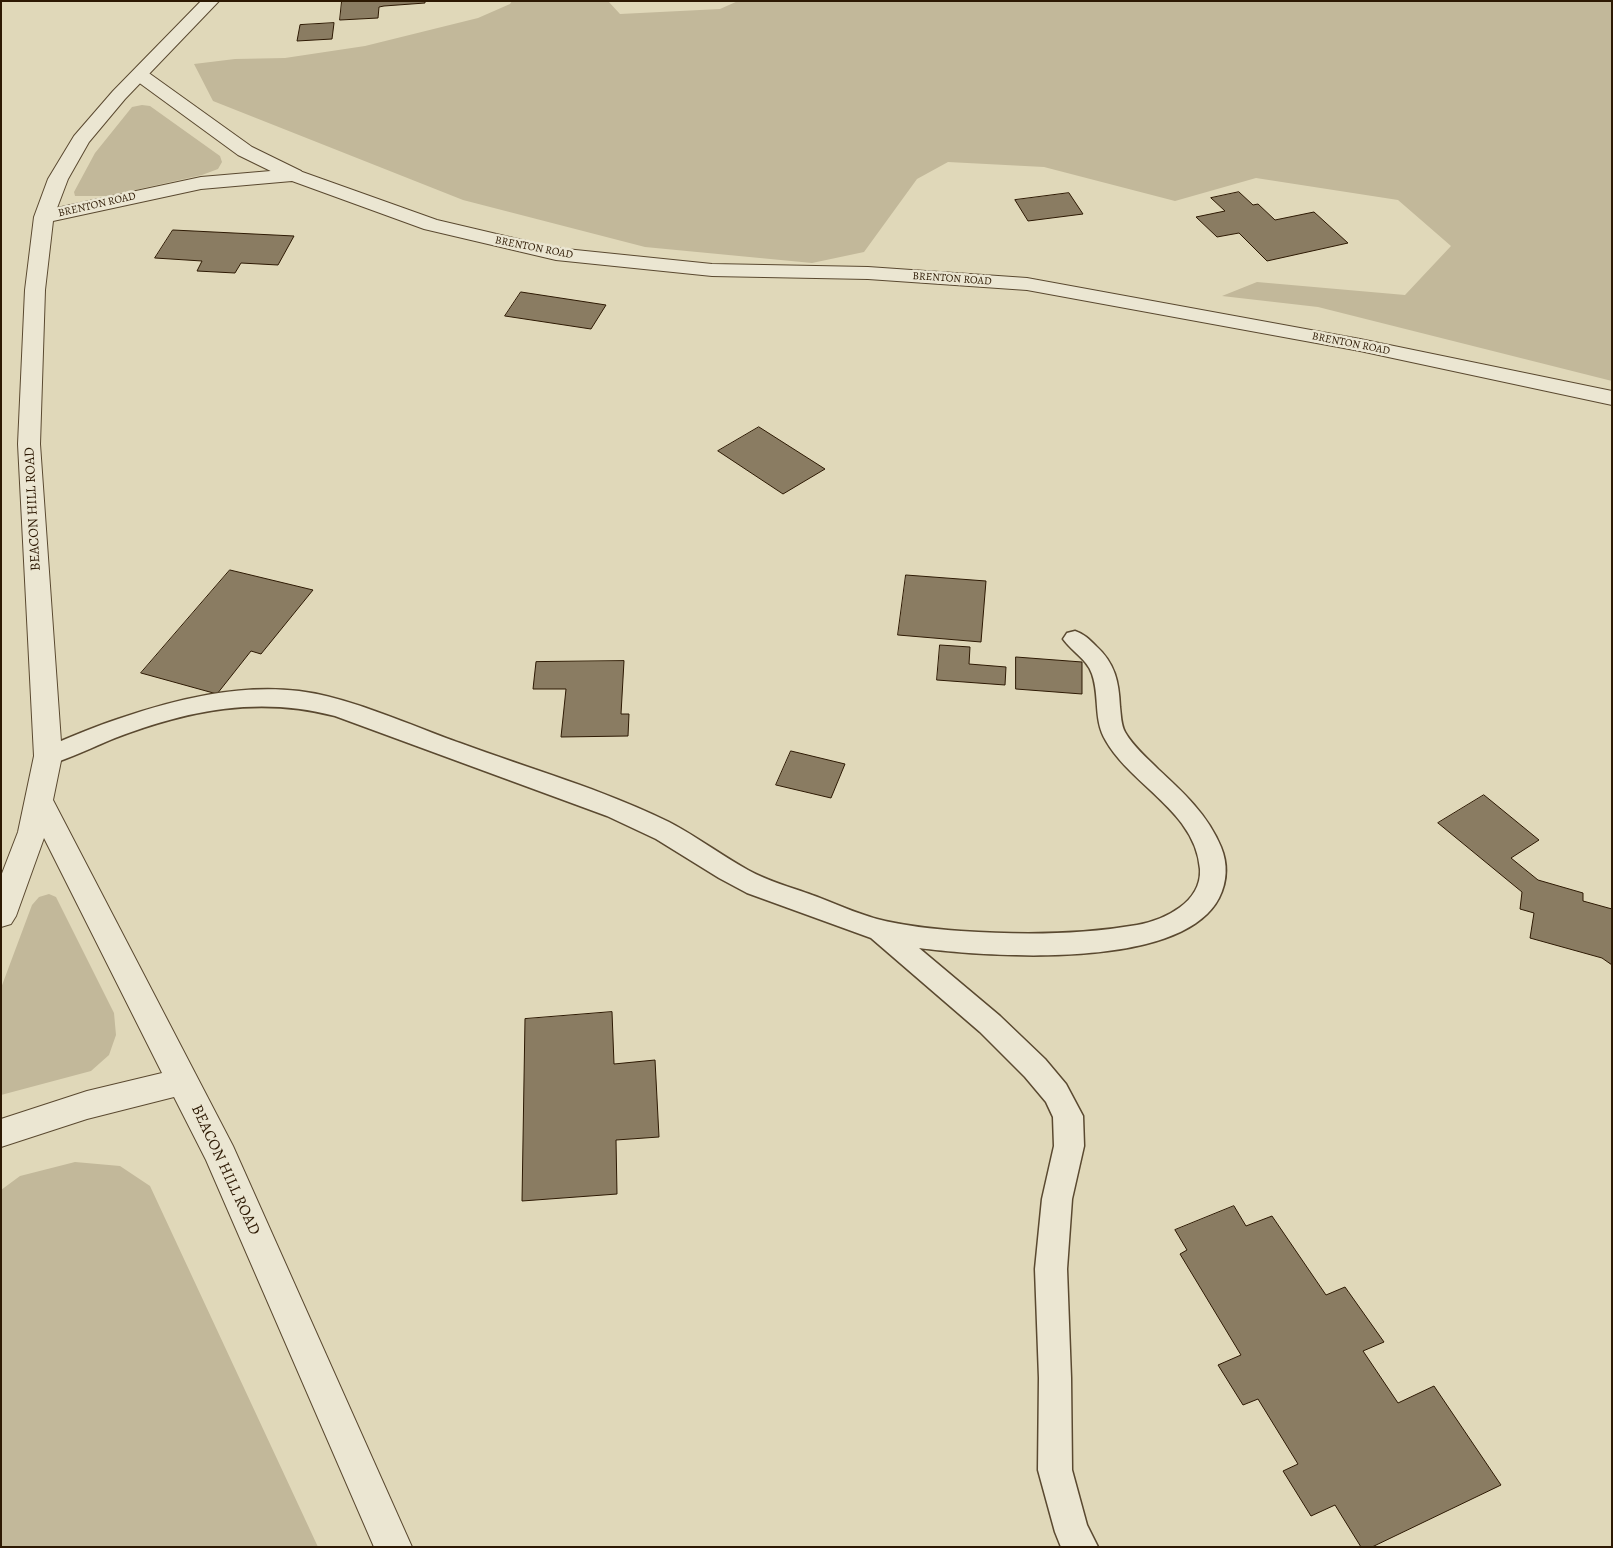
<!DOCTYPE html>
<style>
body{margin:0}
#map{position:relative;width:1613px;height:1548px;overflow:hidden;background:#e0d8b9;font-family:Alegreya,serif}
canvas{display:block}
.frame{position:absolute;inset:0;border:2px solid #2d1903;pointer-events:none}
</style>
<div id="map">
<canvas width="1613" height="1548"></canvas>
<div class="frame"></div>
</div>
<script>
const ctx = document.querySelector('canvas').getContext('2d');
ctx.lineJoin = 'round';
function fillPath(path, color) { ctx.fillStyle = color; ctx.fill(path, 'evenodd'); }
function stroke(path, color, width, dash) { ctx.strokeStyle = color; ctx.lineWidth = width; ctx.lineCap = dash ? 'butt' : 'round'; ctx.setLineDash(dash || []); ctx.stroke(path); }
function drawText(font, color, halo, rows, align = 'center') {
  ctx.font = font + ' Alegreya,serif'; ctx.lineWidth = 5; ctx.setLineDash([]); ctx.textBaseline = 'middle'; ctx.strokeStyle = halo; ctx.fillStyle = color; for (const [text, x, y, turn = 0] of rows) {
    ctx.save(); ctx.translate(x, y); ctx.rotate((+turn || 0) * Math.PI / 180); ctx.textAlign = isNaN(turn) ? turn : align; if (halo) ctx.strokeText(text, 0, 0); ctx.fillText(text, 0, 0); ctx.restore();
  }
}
fillPath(new Path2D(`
 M512,1h96l12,13 100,-5 18,-8h874v380l-294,-74 -96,-11 35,-14 148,13 46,-49 -53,-46 -142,-22 -81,23 -131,-34 -96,-5 -31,17 -53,73 -52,11 -167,-16 -182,-47 -250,-99 -19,-37 41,-5 50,-1 80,-12 113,-28 32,-14z
 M142,105l8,1 70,50 2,6 -4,7 -16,6 -94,21h-33l-1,-4 21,-39 37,-46z
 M49,894l7,3 58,116 2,22 -7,20 -18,16 -90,24v-107l31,-83 7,-8z
 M75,1162l45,4 30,20 168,361h-317v-357l19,-14z`), '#c2b89a');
const building = new Path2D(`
 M342,1h83v2l-41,3 -5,1 -1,11 -38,2z
 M334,23l-2,16 -35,2 3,-16z
 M1239,192l14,13 5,-1 17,16 39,-8 34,31 -81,18 -28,-28 -22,4 -21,-20 29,-6 -14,-13z
 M1069,193l14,21 -55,7 -13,-21z
 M173,230l121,6 -16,29 -37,-2 -6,10 -38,-2 5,-10 -47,-3z
 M521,292l85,13 -15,24 -86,-13z
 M759,427l66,42 -42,25 -65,-43z
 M230,570l83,20 -52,64 -10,-3 -34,43 -76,-21z
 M906,575l80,6 -5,61 -83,-7z
 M940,645l30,2 -1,17 37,3 -1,18 -68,-5z
 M1016,657l66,5v32l-66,-5z
 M624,661l-3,53h8l-1,22 -67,1 5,-48h-33l3,-27z
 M791,751l54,13 -14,34 -55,-13z
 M1484,795l55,45 -28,18 27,22 45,13v8l29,8v56l-10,-7 -72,-20 4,-25 -14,-4 2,-17 -84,-69z
 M612,1012l2,52 41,-4 4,77 -43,3 1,54 -95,7 3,-182z
 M1234,1206l12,20 26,-10 54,79 19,-8 39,55 -21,9 35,52 36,-17 67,99 -129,62h-11l-26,-42 -24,11 -28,-45 15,-7 -40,-65 -15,6 -25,-40 23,-10 -61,-101 7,-4 -12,-20z`);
fillPath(building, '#8a7c62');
stroke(building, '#2d1903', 1);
const service = new Path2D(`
 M1075,631c9,3 14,8 21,15 19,17 23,36 24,61 1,8 1,18 5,25 8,14 22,26 33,37 25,23 50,46 63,78 7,17 6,35 -2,51 -38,73 -230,59 -300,50l81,68 45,43 21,25 17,32 1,30 -12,53 -5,70 4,109 1,92 15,55 11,22h-37l-6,-15 -17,-62 1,-92 -4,-109 7,-70 12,-53 -1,-29 -7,-15 -21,-25 -45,-45 -109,-94 -124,-45 -28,-15 -63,-39 -49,-23 -272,-100c-77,-20 -146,-6 -220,22 -22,9 -44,20 -67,27l-9,-3 -3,-6c1,-2 2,-5 4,-6 3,-4 9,-4 14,-6 21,-9 43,-18 64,-25 58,-20 120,-35 181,-28 50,6 113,35 161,52 70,26 142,46 209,79 27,14 52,33 79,48 20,11 42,17 64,25 22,8 43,18 65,24 27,7 56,10 84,12 59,4 118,4 176,-6 28,-5 65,-23 63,-56 -4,-57 -68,-83 -94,-128 -13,-21 -6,-44 -14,-67 -5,-15 -20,-22 -29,-35l4,-6z`);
const minor = new Path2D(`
 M140,70l6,1 106,76 49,24 3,4 -3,4 -7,2 -7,-2 -49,-24 -104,-76 -3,-4 3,-4z`);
const tertiary = new Path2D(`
 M201,1h18l-94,98 -36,43 -21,37 -11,29 144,-31 93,-8 143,51 119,28 156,16 156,3 159,11 333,61 252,52v14l-252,-54 -333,-61 -159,-11 -156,-3 -156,-16 -132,-31 -132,-48 -91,8 -148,32 -8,69 -5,154 22,312 -9,44 180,346 179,401h-38l-168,-387 -32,-63 -87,22 -86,28v-28l86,-28 75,-18 -118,-235 -28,78 -5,8 -10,3v-51l17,-44 16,-76 -16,-312 7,-154 9,-73 14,-38 26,-43 39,-45z`);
stroke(service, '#5a4930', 3);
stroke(minor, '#5a4930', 2);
stroke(tertiary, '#5a4930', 2);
fillPath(service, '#ebe6d2');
fillPath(minor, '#ebe6d2');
fillPath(tertiary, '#ebe6d2');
drawText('11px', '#2d1903', '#ebe6d2', [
 ["BRENTON ROAD",97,205,-13],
 ["BRENTON ROAD",534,248,11],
 ["BRENTON ROAD",952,279,4],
 ["BRENTON ROAD",1351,344,11]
]);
drawText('14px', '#2d1903', '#ebe6d2', [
 ["BEACON HILL ROAD",33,509,-93]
]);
drawText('16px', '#2d1903', '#ebe6d2', [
 ["BEACON HILL ROAD",225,1170,65]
]);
</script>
